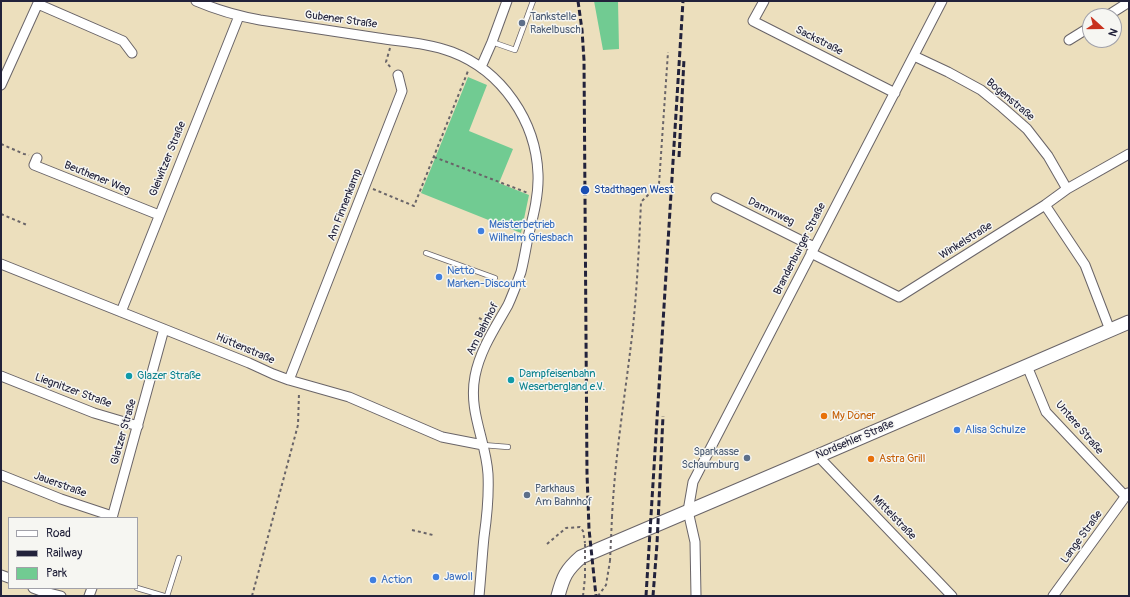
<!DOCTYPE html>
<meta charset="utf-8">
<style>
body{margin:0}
#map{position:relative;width:1130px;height:597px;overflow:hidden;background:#ecdfbd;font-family:Pangolin,sans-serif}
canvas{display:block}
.frame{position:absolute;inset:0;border:2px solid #22223b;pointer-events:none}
.legend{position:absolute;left:8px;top:517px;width:130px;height:72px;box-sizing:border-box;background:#f6f6f2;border:1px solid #a1a1a9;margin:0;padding:5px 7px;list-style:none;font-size:12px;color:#22223b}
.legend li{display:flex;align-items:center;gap:8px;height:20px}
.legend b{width:20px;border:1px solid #a1a1a9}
.north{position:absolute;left:1082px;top:8px;width:40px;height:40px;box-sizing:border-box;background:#f6f6f2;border:1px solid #a1a1a9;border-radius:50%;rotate:111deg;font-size:11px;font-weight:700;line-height:16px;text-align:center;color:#22223b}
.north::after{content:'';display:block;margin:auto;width:14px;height:18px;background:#c8321e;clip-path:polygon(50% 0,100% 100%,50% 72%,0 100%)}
</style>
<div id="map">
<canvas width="1130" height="597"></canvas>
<div class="frame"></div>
<ul class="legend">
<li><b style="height:5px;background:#fff"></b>Road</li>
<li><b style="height:5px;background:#22223b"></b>Railway</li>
<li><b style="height:11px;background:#71cb92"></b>Park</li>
</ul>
<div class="north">N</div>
</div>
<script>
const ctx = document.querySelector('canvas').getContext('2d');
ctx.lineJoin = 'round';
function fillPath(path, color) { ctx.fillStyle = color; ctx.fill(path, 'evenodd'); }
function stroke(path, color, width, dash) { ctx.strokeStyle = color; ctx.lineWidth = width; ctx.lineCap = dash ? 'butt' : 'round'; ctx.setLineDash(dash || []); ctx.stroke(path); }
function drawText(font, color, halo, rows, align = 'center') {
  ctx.font = font + ' Pangolin,sans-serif'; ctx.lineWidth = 3; ctx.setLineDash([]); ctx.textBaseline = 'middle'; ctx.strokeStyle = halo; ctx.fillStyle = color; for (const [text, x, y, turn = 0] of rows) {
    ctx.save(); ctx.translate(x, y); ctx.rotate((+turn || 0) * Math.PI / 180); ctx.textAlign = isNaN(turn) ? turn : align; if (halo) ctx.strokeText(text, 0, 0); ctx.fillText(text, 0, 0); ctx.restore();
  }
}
fillPath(new Path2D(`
 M594,1h24l1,48 -16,1z
 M468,77l19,8 -18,46 44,18 -14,34 30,12 -8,38 -100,-40z`), '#71cb92');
const lane = new Path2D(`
 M492,42l23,8 18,-49
 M426,253l69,25
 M483,445l25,2
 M137,588l27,8
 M167,596l12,-38`);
const street = new Path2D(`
 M196,1c21,9 42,15 64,19 40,6 79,12 118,18 25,4 50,5 74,14 50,19 84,69 86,122 1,21 -5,43 -10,63 -2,11 -4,23 -7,35 -4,11 -8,22 -13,33 -13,23 -28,45 -33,71 -7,36 11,64 13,98 1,21 -1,42 -4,63 -2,20 -3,39 -5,59
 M764,1l-11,20 142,72
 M38,4l85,37 9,12
 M1107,16l22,-14
 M1069,40l21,-13
 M914,56l34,16 33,18 21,17 25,22 21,27 19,33
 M481,67l11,-25 15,-41
 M1,85l38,-84
 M37,158l-3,7 125,50
 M716,198l98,49
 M1045,205l40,60 25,65
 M811,253l88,44 146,-92 22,-16 62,-35
 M1,264l248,99 24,11 16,6 60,17 93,40 41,8
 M121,312l118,-296
 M1027,366l19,46 80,85
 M1,376l93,37 44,13
 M289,380l113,-289 -4,-16
 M818,456l134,140
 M1,475l60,24 51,17
 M112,518l52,-189
 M1,575l8,3
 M33,588l8,3 20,5
 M89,596l3,-8
 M696,596l-1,-54 -7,-31 5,-29 249,-481
 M1053,596l75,-103`);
const secondary = new Path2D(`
 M558,596c5,-19 8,-26 23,-39l237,-101 311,-134`);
stroke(lane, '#696468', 6);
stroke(street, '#696468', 11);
stroke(secondary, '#696468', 15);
stroke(new Path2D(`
 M390,48l-4,14 6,7
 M1,144l23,10 5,1
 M434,157l94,36
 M373,189l41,17 54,-135
 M1,214l26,11
 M479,318l8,4
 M612,517c3,-61 13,-121 20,-181 5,-45 7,-89 9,-134l18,-18 9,-132
 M412,530l21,5
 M547,544l19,-16 14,-1 3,4 2,12
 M252,596l46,-171 1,-32
 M583,596l2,-19
 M598,596l8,-11 4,-24`), '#696468', 2, [3, 3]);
stroke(lane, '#fff', 4.5);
stroke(street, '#fff', 9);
stroke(secondary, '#fff', 13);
stroke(new Path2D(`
 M578,1l4,29 2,30 3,413 2,56 7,67
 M679,157l5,-98
 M646,596l37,-595
 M653,596l4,-52 6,-128`), '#22223b', 3, [6, 3]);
stroke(new Path2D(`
 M610,561l2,-44
 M585,577v-34`), '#696468', 2, [3, 3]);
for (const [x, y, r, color] of [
 [522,23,4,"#5c6f8a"],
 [585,190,5,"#1a4fb4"],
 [481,231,4,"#3f7fe0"],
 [439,277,4,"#3f7fe0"],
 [129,376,4,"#0f9aa8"],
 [511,380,4,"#0f9aa8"],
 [824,416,4,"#e8710a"],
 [957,430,4,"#3f7fe0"],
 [747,458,4,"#5c6f8a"],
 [871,459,4,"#e8710a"],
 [527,495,4,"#5c6f8a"],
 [436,577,4,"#3f7fe0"],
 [373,580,4,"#3f7fe0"]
]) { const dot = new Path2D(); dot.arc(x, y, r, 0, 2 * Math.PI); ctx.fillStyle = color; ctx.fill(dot); stroke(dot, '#f6f6f2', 1.5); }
drawText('11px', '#4e5e75', '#f6f6f2', [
 ["Tankstelle",530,17],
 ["Rakelbusch",530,30],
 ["Sparkasse",739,452,"right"],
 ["Schaumburg",739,465,"right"],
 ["Parkhaus",535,489],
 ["Am Bahnhof",535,502]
], 'left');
drawText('11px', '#22223b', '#f6f6f2', [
 ["Gubener Straße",341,20,8],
 ["Sackstraße",819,41,27],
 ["Bogenstraße",1010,100,40],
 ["Gleiwitzer Straße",168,159,-68],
 ["Beuthener Weg",97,178,22],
 ["Am Finnenkamp",345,205,-69],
 ["Dammweg",771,212,26],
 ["Winkelstraße",966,241,-32],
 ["Brandenburger Straße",800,249,-63],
 ["Am Bahnhof",483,329,-63],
 ["Hüttenstraße",245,349,23],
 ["Liegnitzer Straße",73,391,20],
 ["Untere Straße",1079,428,49],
 ["Glatzer Straße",124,432,-74],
 ["Nordsehler Straße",855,440,-23],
 ["Jauerstraße",60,485,20],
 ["Mittelstraße",894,518,46],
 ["Lange Straße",1082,537,-54]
]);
drawText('11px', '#164399', '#f6f6f2', [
 ["Stadthagen West",594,190]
], 'left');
drawText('11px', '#366cbe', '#f6f6f2', [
 ["Meisterbetrieb",489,225],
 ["Wilhelm Griesbach",489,238],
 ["Netto",447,271],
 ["Marken-Discount",447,284],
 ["Alisa Schulze",965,430],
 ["Jawoll",444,577],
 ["Action",381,580]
], 'left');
drawText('11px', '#0d838f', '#f6f6f2', [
 ["Dampfeisenbahn",519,374],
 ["Weserbergland e.V.",519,387],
 ["Glazer Straße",137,376]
], 'left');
drawText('11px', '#c56008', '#f6f6f2', [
 ["My Döner",832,416],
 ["Astra Grill",879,459]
], 'left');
</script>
